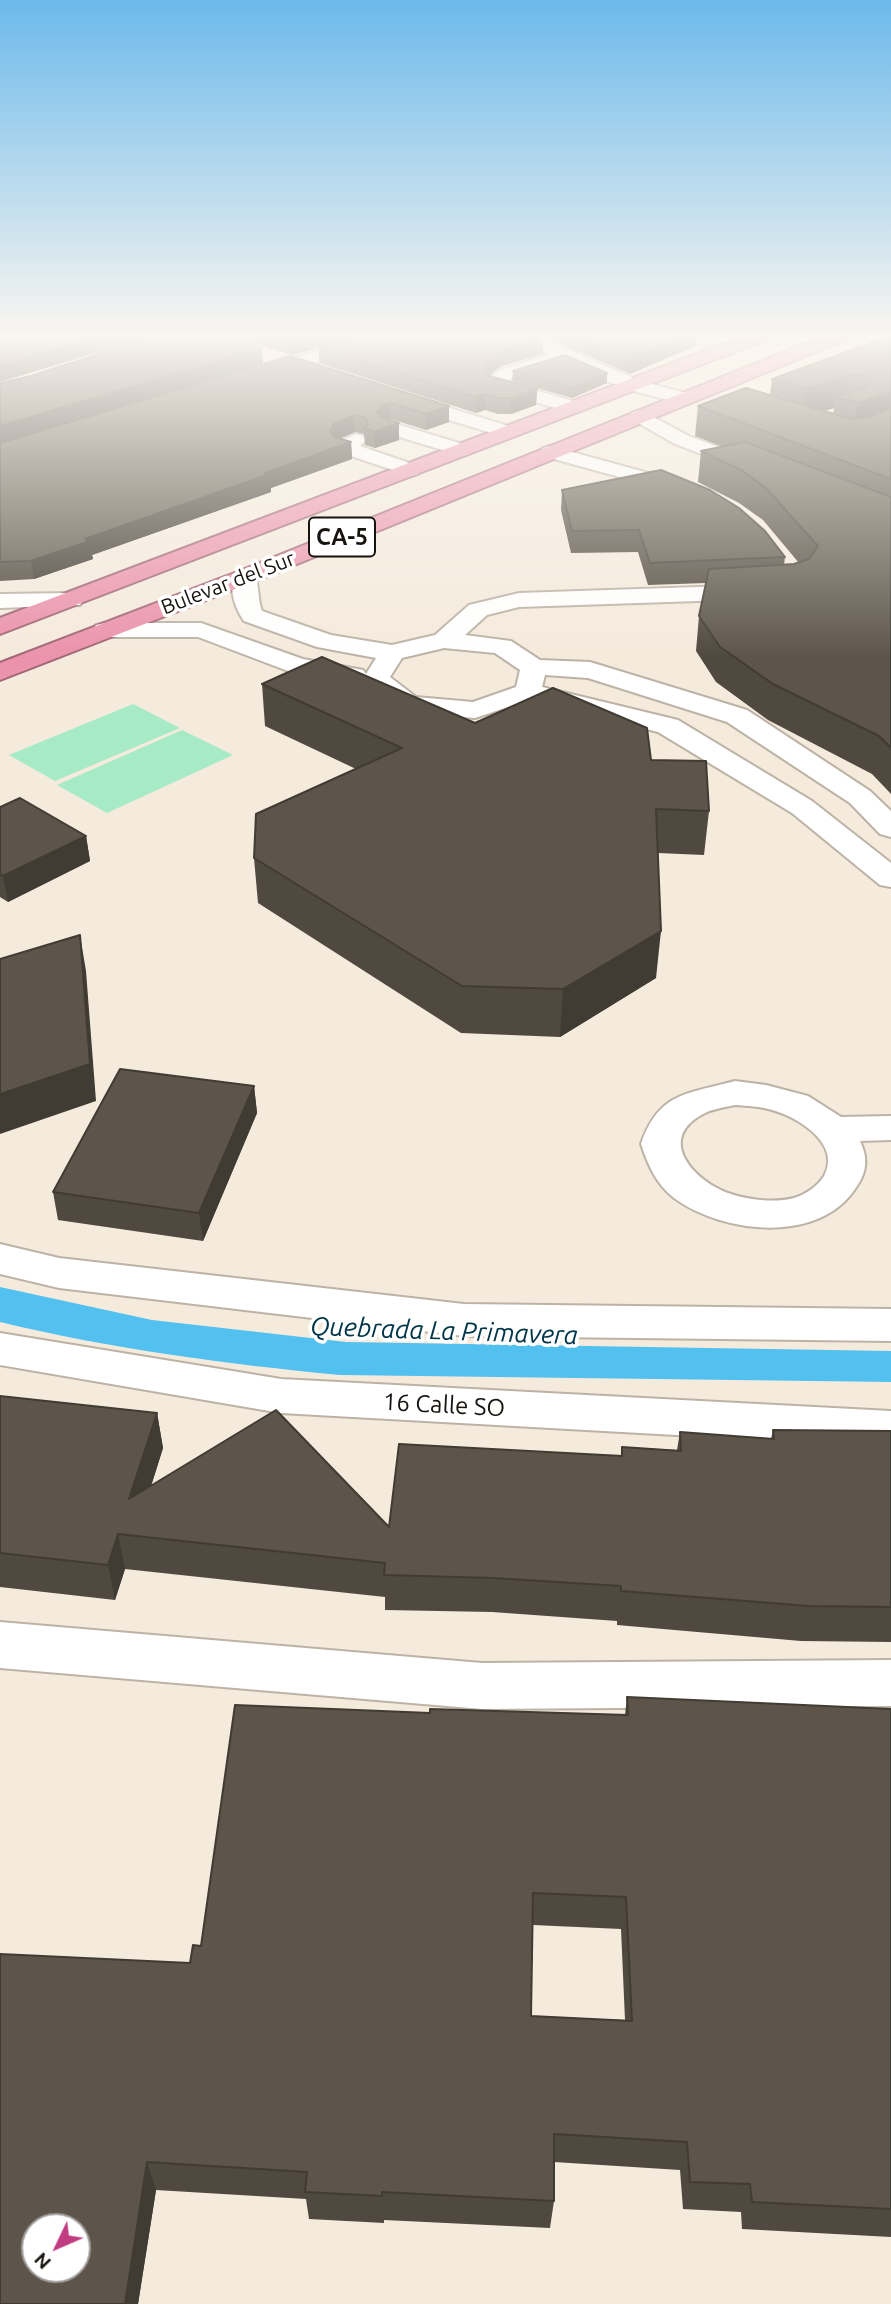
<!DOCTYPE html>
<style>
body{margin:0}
#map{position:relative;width:891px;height:2304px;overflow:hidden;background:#f5ebdd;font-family:Ubuntu,sans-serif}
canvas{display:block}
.north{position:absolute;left:21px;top:2213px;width:70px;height:70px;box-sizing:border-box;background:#fff;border:2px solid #a2a19f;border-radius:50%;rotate:226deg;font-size:19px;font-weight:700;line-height:28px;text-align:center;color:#17130f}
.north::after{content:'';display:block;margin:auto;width:24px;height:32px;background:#c13c80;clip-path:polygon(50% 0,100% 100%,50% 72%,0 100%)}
</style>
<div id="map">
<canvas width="891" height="2304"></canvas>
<div class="north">N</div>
</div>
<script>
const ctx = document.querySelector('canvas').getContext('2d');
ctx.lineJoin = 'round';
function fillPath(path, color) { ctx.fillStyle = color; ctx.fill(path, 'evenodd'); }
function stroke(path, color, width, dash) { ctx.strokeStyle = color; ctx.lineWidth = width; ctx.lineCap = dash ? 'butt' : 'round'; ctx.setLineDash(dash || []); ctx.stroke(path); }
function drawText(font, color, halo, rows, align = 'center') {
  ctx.font = font + ' Ubuntu,sans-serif'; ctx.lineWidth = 7; ctx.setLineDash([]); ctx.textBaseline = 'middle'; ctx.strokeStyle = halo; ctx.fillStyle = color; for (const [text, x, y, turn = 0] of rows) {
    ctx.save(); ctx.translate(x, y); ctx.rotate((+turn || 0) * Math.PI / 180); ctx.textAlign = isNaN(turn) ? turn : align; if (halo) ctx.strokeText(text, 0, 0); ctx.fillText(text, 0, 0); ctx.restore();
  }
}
fillPath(new Path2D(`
 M133,704l47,24 -125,53 -46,-26z
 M182,730l51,25 -126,58 -50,-28z`), '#a6eac6');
fillPath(new Path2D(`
 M0,1287l152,33 194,22 545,9v31l-551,-7c-114,-11 -228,-26 -340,-53z`), '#53c1f0');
const minor = new Path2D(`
 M380,334h27l-2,4 -146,41h-12l-3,-4 3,-4z
 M508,334h23l109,47 50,13 2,4 -9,6 -57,-15 -62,-27 -50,15 -8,5 74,21 2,4 -2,4 -7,2 -84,-24 -3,-8 16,-12 47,-14z
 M865,334h26v10l-24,-6z
 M401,393l114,35 3,4 -10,6 -114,-35 -2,-4z
 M640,410l49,26 74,28 3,4 -3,4h-14l-74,-28 -42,-24 -3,-4 3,-4z
 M390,422l79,24 3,4 -3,4 -7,2 -79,-24 -3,-4 3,-4z
 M356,434l7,2 3,4 -6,6 58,20 3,4 -3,4 -7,2 -75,-25 -3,-4 3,-4z
 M550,446l146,40 4,4 -4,4 -7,2 -146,-40 -3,-4 3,-4z
 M245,570l8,2c7,10 4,27 9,39l69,24 61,10 43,-10 34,-30 50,-12 239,-8 8,2 4,5 -4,5 -8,2 -239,8 -32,8 -22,20 46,6 29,19 50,2 157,48 123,81 21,20v26l-11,-3 -30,-31 -123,-81 -139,-44 -43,-3 -3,12 136,33 134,81 79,62v24l-11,-2 -88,-72 -134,-81 -129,-32 -54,18 -66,-5 -9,-2 -36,-31 -10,4 -66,-13 -90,-34h-93l-9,-2 -3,-5 3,-5 9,-2h96l102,36 60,11 3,4 10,-16 -59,-11 -73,-26c-9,-13 -17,-34 -7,-49zM444,648l51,5 25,17 -4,17 -43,15 -57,-5 -26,-20 12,-19z
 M71,593l9,2 3,5 -3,5 -80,3v-14z
 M735,1081l31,4 42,11 33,21 50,-1v24l-31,1c8,17 7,30 -3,45 -36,59 -134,48 -183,12 -18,-14 -26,-33 -33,-54 18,-52 46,-50 94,-63zM735,1105c13,1 25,1 37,5 26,7 70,34 52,66 -6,10 -19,19 -30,22 -19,5 -45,2 -63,-4 -37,-12 -77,-56 -26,-81 8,-4 21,-6 30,-8z
 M0,1244l59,14 405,46 427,5v32l-427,-5 -405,-48 -59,-14z
 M0,1333l281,46 610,32v36l-610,-34 -281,-48z
 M0,1622l482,41 409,-3v46l-409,3 -482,-41z`);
const highway = new Path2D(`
 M749,334h24l-2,4 -771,296v-16z
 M829,334h23l-2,4 -597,244 -253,98v-17l237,-91z`);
stroke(minor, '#bcb3a6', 4);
stroke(highway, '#a16675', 4);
fillPath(minor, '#fff');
fillPath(highway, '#eb93ac');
fillPath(new Path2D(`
 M226,334h143l-77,21z
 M538,334h158l-1,12 -65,28z
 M891,336v458l-19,-20 -104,-54 -52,-38 -20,-31 3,-35 7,-33 -58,2 -10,-33 -67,1 -10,-43 1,-20 223,67 -1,8 10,-1 5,-1 -36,-43 -24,-17 -41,-21 3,-31 22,-4 -28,-11 3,-30 72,-11 2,-16zM834,408l-1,6 -10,-3z
 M319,348l224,6 -42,12 -12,10 48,13 -1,16 -25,9h-13l-13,-4 -9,3 -157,-50z
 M290,356l159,50v16l-23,8 -35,-11 -2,1 10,3v17l-24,8 -10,-3 -1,-11 -9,-2 -15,6 11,4 1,17 -81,29v4l-179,63 1,4 -59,20 -34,2v-198l263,-20 -244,74z
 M513,371l94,12 -35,15 -60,-17z
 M262,684l213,39 176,37 58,51 -5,44 -46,-2 -2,125 -96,59 -99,-4 -203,-130 -4,-45 102,-89 -91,-43z
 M0,807l86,29 4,25 -82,41 -8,-5z
 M254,1086l3,27 -54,128 -145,-21 -5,-28z
 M0,1396l157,17 6,35 -12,38 238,41 232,-72 1,-8 55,3 3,-18 91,7 2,-9 118,1v211l-90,-1 -184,-16v-4l-125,-9 -107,-2v-13l-260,-28 -10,31 -115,-13z
 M627,1697l264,12v528l-149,-8 -1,-17 -58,-3 -3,-39 -126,-8v39l-4,27 -166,-8v3l-75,-4 -3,-20 -150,-9 -18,114h-138l190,-341 11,-17 229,-233 195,2zM533,1925l88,4 4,91 -94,-4z`), '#50493f');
fillPath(new Path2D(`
 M107,334h51l-158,48v-16z
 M314,334h55l-77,21 -1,-15z
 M689,334h7l-1,12 -65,28 1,-16z
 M543,339v15l-42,12 -18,14 1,-15 18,-14z
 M262,348l1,15 -263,80v-17z
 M607,373v10l-35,15 1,-10z
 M850,375l-3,25 -11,-3 -2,11 -32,10 4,-29z
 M537,389l-1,16 -25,9v-16z
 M891,391v27l-37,14 4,-29z
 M485,394v16l-9,3v-16z
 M390,403l1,16 -9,2 -5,-9 5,-7z
 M449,406v16l-23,8v-16z
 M354,415l1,17 -20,9 -5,-11 4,-6z
 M399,423v17l-24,8 -1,-16z
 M351,442l1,17 -81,29v4l-179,63 1,4 -59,20 -3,-18 54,-22z
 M86,836l4,25 -82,41 -5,-26z
 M661,931l-5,47 -96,59 3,-48z
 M80,935l6,36 10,130 -96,33v-40z
 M254,1086l3,27 -54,128 -4,-28z
 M157,1413l6,35 -27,86 -7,-35z
 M118,1534l7,35 -10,31 -7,-35z
 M147,2162l9,28 -18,114h-13z`), '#413c33');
const building = new Path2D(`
 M0,334h107l-107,32z
 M160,334h61l41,14 -262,78v-43l31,-7z
 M272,334h42l-23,6z
 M373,334h160l10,5 -41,12 -18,14 5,11 48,13 -26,9h-13l-13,-4 -9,3 -157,-49z
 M573,334h116l-58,24z
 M891,336v55l-33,12 -22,-6 32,-11 3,-5 -6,-6h-15l-44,14 -34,-10z
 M565,355l42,18 -34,15 -60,-17z
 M290,356l159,50 -23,8 -36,-11 -8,2 -5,7 4,5 18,6 -25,9 -10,-4 4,-4 -3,-6 -11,-3 -20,9 -4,6 4,7 17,5 -86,31 5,1 -185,65 5,2 -59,20 -31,1v-119z
 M746,388l105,31 19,-2 21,-9v71l-193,-73z
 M745,442l146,55v251l-12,-12 -106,-52 -53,-37 -21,-31 10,-47 85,-5 15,-5 9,-13 -52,-58 -23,-17 -42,-20z
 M661,470l49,20 29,18 26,23 20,26 -135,6 -11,-33 -67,1 -10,-41z
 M322,657l153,66 78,-35 94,40 4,32 55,1 3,50 -53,-2 5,122 -98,58 -101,-3 -208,-128 2,-44 146,-66 -140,-64z
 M20,798l66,38 -83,40 -3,-2v-67z
 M80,935l10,129 -90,30v-135z
 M120,1069l134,17 -55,127 -146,-21z
 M0,1396l157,17 -28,86 147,-89 113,117 10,-83 223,12v-9l59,4 -1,-19 94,7 -1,-9 118,1v176l-82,-1 -188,-15v-5l-128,-8 -109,-3 1,-12 -267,-29 -10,31 -108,-12z
 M627,1697l264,12v500l-139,-7 -2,-18 -60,-2 -3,-40 -133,-8v67l-172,-9v4l-77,-4 2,-20 -160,-10 -22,142h-125v-350l190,9 3,-18 8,1 34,-241 195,8v-4l198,6zM533,1893l93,4 6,124 -101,-5zM35,2227h42v42h-42z`);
fillPath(building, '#5d5549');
stroke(building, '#413c33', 2);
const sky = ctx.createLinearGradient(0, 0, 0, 657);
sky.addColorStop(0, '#6cb9eb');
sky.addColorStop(0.51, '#faf6f0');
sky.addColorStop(1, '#faf6f000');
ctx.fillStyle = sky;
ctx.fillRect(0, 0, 891, 657);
drawText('21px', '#17130f', '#fff', [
 ["Bulevar del Sur",228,583,-21]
]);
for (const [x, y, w] of [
 [342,537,66]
]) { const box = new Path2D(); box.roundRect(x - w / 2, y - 19.5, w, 39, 5); ctx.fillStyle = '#fff'; ctx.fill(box); stroke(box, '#17130f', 2); }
drawText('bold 23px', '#17130f', null, [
 ["CA-5",342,537]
]);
drawText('24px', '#17130f', '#fff', [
 ["16 Calle SO",444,1405,3]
]);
drawText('italic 26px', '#013548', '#fff', [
 ["Quebrada La Primavera",444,1331,2]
]);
</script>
